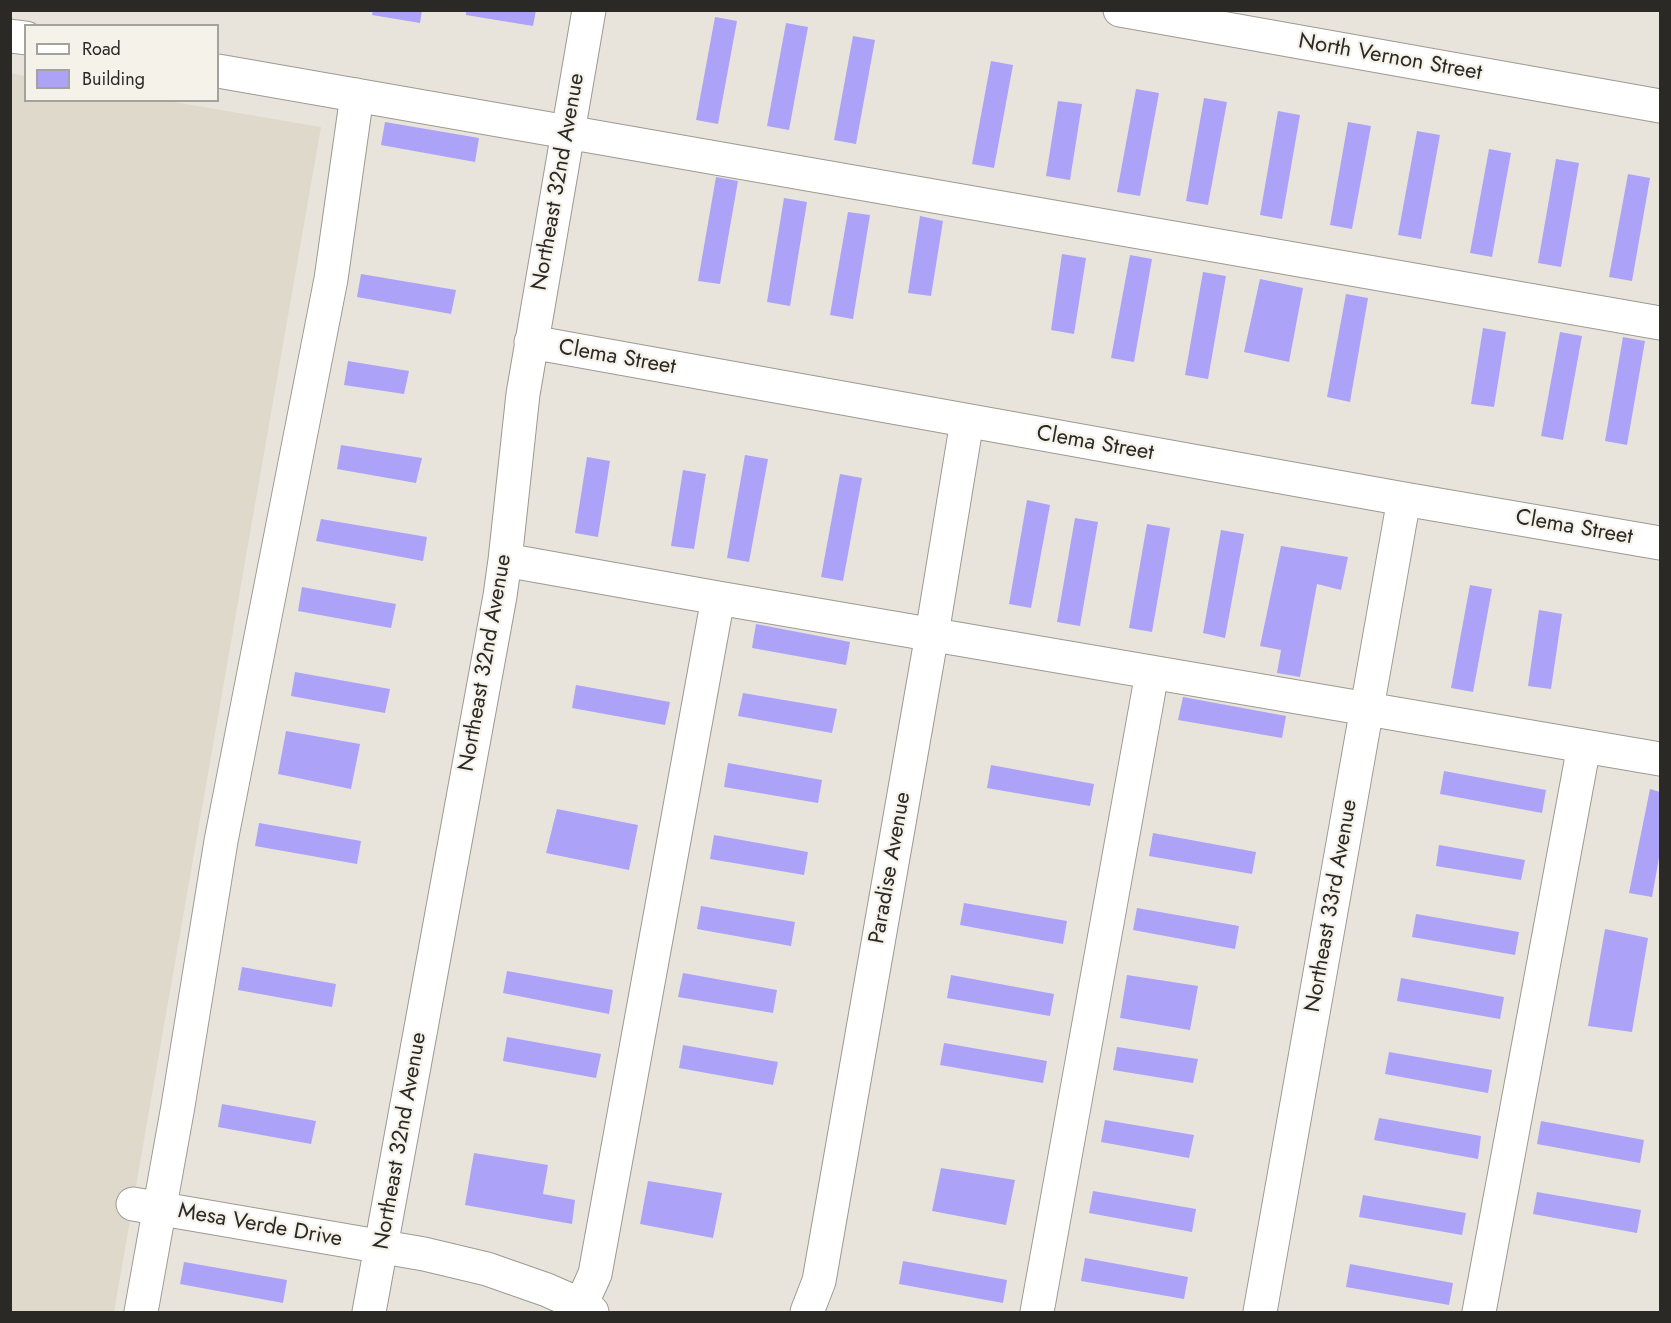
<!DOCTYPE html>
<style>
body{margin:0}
#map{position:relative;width:1671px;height:1323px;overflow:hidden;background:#e8e4dc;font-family:Jost,sans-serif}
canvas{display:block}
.frame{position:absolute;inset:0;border:12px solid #2a2926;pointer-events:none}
.legend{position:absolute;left:24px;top:24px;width:195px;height:78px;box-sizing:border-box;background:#f5f2ea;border:2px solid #a4a29c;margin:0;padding:8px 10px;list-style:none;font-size:18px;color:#2a2926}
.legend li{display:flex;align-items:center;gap:12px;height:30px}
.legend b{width:30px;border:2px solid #a4a29c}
</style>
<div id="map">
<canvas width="1671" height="1323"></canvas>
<div class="frame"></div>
<ul class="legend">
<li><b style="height:8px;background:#fff"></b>Road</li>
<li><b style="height:16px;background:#aca3f8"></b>Building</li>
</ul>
</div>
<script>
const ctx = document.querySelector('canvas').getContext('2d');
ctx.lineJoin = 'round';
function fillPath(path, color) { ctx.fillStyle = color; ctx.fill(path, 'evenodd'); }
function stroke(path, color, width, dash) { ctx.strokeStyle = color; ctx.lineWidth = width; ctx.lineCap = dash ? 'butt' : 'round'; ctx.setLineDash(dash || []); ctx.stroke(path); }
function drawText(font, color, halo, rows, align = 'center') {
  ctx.font = font + ' Jost,sans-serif'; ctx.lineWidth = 4.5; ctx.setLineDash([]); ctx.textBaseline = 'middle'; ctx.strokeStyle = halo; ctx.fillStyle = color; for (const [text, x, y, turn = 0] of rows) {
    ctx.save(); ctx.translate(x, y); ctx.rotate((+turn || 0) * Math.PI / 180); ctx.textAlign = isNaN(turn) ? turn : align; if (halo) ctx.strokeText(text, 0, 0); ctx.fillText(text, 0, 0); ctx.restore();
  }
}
fillPath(new Path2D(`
 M10,73l15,3 1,24 142,1 153,26 -207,1185h-103z`), '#dfd9cb');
fillPath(new Path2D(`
 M373,10h49l-2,13 -48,-8z
 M466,10h70l-3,16 -67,-11z
 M715,17l22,4 -19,103 -22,-4z
 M786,23l22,4 -19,103 -22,-4z
 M853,36l22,4 -19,104 -22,-4z
 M991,61l22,4 -19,103 -22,-4z
 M1136,89l23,4 -19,103 -23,-4z
 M1204,98l23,4 -19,103 -22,-4z
 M1058,101l24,3 -12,76 -24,-4z
 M1278,111l22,4 -18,104 -22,-4z
 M385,122l94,16 -4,24 -94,-17z
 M1348,122l23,4 -19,103 -22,-4z
 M1417,131l23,4 -19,104 -23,-4z
 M1489,149l22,4 -19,104 -22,-4z
 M1556,159l23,4 -18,104 -23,-4z
 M1628,174l22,4 -18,103 -23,-4z
 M716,177l22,4 -18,103 -22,-3z
 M784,198l23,4 -17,104 -23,-4z
 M848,212l22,3 -17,104 -23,-4z
 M920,216l23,5 -12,75 -23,-3z
 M1062,254l24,4 -12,76 -23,-4z
 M1130,255l22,4 -18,103 -23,-4z
 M1203,272l23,4 -18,103 -23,-4z
 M361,274l95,16 -5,24 -94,-17z
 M1260,279l43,9 -14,74 -45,-10z
 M1346,294l22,4 -18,104 -23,-5z
 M1483,328l23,4 -12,75 -23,-3z
 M1560,332l22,4 -19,104 -22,-4z
 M1623,337l22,4 -18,104 -22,-4z
 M348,361l61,10 -5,23 -60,-9z
 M341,445l81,13 -6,25 -79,-14z
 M745,455l23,4 -19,103 -22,-4z
 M587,457l23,4 -12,76 -23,-4z
 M683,470l23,4 -12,75 -23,-3z
 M840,474l22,4 -19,103 -22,-4z
 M1027,500l23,5 -19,103 -22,-4z
 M1075,518l23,4 -18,104 -23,-4z
 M321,519l106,18 -4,24 -107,-20z
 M1147,524l23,4 -18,104 -23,-4z
 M1221,530l23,4 -19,104 -22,-5z
 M1281,546l67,11 -7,33 -24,-6 -17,93 -23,-4 4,-23 -21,-4z
 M1470,585l22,4 -19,103 -22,-4z
 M302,587l94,17 -5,24 -93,-17z
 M1539,610l23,4 -11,75 -23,-3z
 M756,624l94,18 -4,23 -94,-17z
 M295,672l95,17 -5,24 -94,-17z
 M576,685l94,17 -5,23 -93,-17z
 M743,693l94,16 -5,24 -94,-17z
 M1183,697l103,19 -4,22 -104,-18z
 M286,731l74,13 -9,45 -73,-15z
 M728,763l94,17 -4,23 -94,-16z
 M991,765l103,19 -4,22 -103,-18z
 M1444,771l102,19 -4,23 -102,-19z
 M1650,789l10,3v60l-8,45 -23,-4z
 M557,809l81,16 -9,45 -83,-17z
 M259,823l102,18 -4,23 -102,-18z
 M1153,833l103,19 -4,22 -103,-18z
 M714,835l94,17 -4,23 -94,-16z
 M1439,845l86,15 -4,20 -85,-14z
 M964,903l103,18 -4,23 -103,-19z
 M701,906l94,16 -4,24 -94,-17z
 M1137,908l102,18 -4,23 -102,-19z
 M1416,914l103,18 -4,23 -103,-18z
 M1605,929l43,9 -16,94 -44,-6z
 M242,967l94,17 -4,23 -94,-17z
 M507,971l106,19 -4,24 -106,-21z
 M683,973l94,17 -4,23 -95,-16z
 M951,975l103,19 -4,22 -103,-18z
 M1127,975l71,11 -8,44 -70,-12z
 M1401,978l103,19 -4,22 -103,-18z
 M507,1037l94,17 -5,24 -93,-17z
 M944,1043l103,18 -4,22 -103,-18z
 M683,1045l95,17 -5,23 -94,-17z
 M1117,1047l81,12 -5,24 -80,-13z
 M1389,1052l103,18 -4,23 -103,-19z
 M222,1104l94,17 -5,23 -93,-17z
 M1379,1118l102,18 -3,23 -104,-19z
 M1105,1120l89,15 -5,23 -88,-16z
 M1541,1121l103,19 -4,23 -103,-19z
 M474,1153l74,12 -5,29 32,6 -3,24 -107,-19z
 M941,1168l74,12 -9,45 -74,-14z
 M648,1181l74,12 -9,45 -73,-14z
 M1093,1191l103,18 -4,23 -103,-19z
 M1537,1192l104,18 -4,23 -104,-19z
 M1363,1195l103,18 -4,22 -103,-18z
 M1085,1258l103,19 -4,22 -103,-18z
 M903,1261l104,19 -4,23 -104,-19z
 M184,1262l103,18 -4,23 -103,-19z
 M1350,1264l103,19 -4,22 -103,-18z`), '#aca3f8');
const minor = new Path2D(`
 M1120,10l540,96
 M10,36l16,2
 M218,71l1442,252
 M531,342l873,157 256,44
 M505,560l213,38 942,161
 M133,1204l291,50 63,15 60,21 34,15 11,7
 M581,1305l14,-31 123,-676
 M141,1312l37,-206 43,-265 110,-562 26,-184
 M369,1312l131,-716 5,-36 18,-166 66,-384
 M807,1312l12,-31 113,-647 35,-213
 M1037,1312l115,-639
 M1260,1312l144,-813
 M1479,1312l105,-566`);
stroke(minor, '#9d9a92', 35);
stroke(minor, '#fff', 33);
drawText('22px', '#2a2926', '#f5f2ea', [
 ["North Vernon Street",1390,58,10],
 ["Northeast 32nd Avenue",559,182,-80],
 ["Clema Street",617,358,10],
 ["Clema Street",1095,444,10],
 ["Clema Street",1574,528,10],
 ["Northeast 32nd Avenue",486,663,-80],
 ["Paradise Avenue",891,868,-80],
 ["Northeast 33rd Avenue",1332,906,-80],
 ["Northeast 32nd Avenue",401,1141,-80],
 ["Mesa Verde Drive",260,1226,10]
]);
</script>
